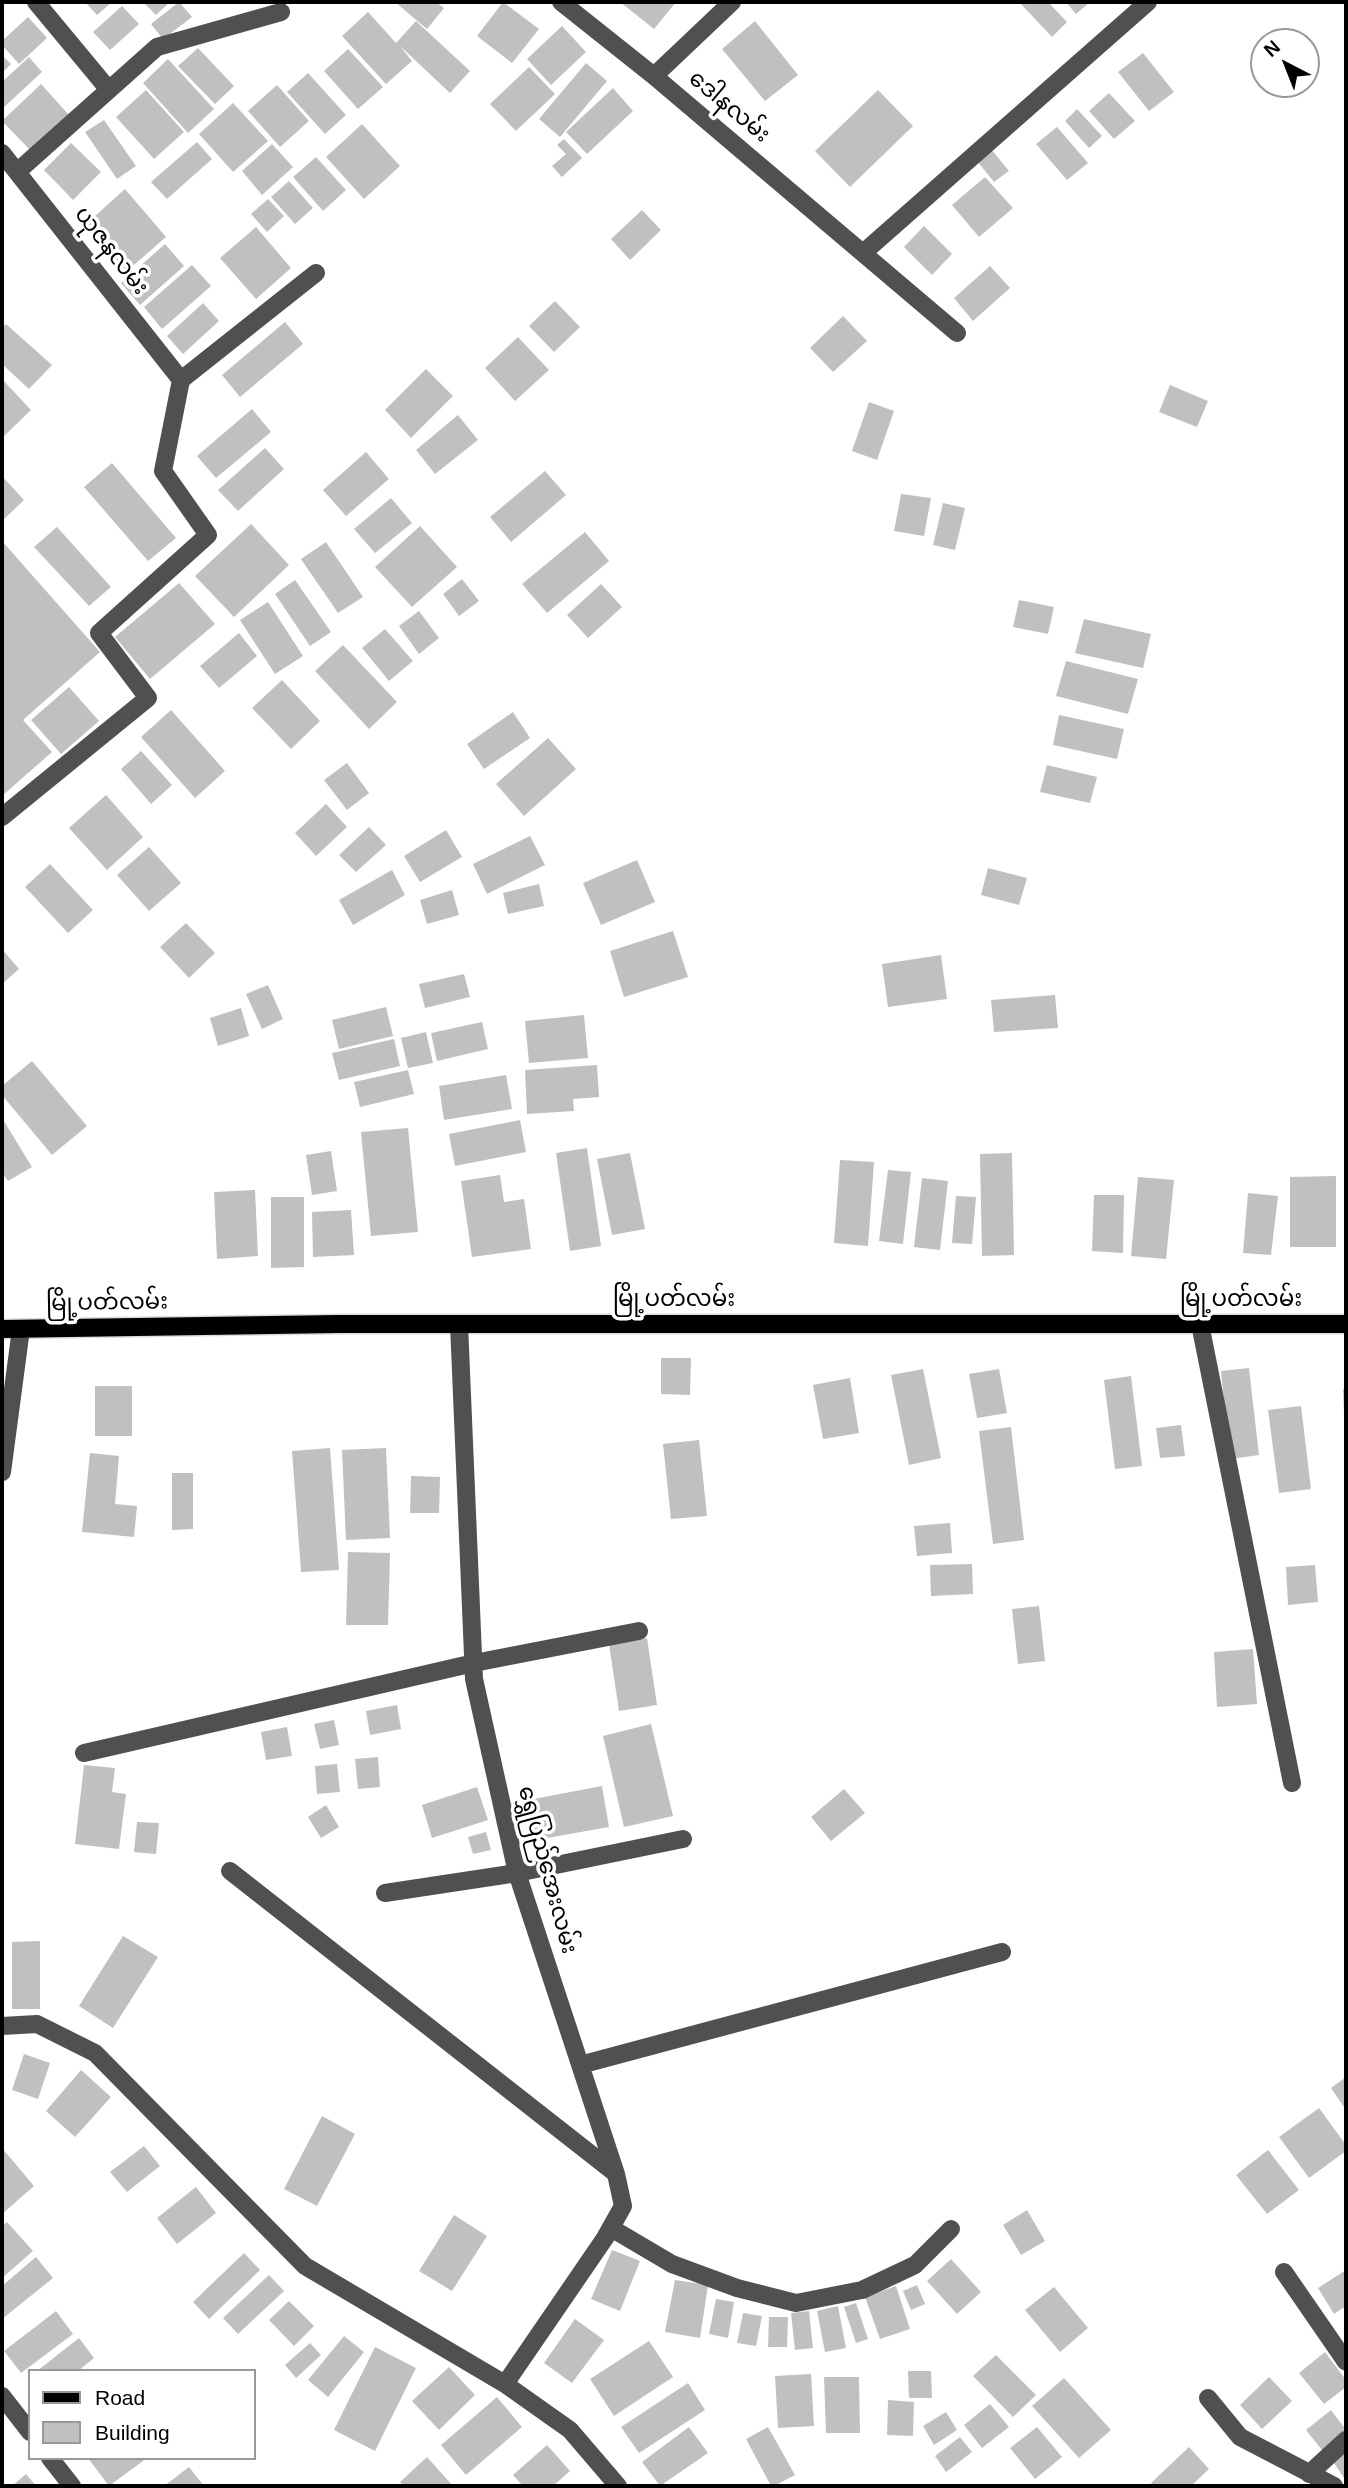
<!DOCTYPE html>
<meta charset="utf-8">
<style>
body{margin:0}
#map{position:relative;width:1348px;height:2488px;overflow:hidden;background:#fff;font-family:Arial,sans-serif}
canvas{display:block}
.frame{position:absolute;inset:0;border:4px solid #000;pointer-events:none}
.legend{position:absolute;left:28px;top:2369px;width:228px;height:91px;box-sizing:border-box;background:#fff;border:2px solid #999;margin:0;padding:9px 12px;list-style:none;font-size:21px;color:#000}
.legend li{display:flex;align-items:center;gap:14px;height:35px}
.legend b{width:35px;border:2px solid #999}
.north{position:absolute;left:1250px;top:28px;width:70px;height:70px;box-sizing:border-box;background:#fff;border:2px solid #999;border-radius:50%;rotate:318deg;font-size:19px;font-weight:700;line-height:28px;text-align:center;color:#000}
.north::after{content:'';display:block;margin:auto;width:24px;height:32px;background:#000;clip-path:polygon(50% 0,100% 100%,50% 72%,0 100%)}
</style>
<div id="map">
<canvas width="1348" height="2488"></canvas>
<div class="frame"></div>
<ul class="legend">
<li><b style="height:9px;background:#000"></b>Road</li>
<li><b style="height:19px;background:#c0c0c0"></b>Building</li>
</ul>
<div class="north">N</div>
</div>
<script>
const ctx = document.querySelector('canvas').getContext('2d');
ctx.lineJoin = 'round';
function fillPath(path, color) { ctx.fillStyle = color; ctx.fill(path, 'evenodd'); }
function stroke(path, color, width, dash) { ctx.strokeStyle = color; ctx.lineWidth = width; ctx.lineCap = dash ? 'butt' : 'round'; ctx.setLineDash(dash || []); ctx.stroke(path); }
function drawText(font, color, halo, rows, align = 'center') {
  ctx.font = font + ' Arial,"Noto Sans Myanmar",sans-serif'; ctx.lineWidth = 7; ctx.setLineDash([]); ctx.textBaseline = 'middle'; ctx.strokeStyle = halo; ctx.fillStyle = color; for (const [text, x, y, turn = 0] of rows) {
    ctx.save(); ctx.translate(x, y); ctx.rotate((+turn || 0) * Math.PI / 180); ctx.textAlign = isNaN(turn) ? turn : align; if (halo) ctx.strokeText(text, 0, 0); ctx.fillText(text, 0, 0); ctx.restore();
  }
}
fillPath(new Path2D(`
 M85,2h27l-15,13z
 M143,2h27l-14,13z
 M179,2l13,15 -29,22 -12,-15z
 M395,2h41l8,6 -17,21z
 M503,2l36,27 -27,34 -35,-27z
 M620,2h56l-22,27z
 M1019,2h29l19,20 -15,15z
 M1066,2h24l-14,12z
 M122,6l17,18 -29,26 -17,-18z
 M368,12l28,31 20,-22 54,50 -20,22 -50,-47 12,15 -26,23 -44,-48z
 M28,17l19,21 -28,26 -17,-19v-4z
 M755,21l43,54 -33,26 -43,-52z
 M562,26l24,26 -35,33 -24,-26z
 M198,48l36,38 -19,18 -37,-38z
 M348,49l35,38 -25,22 -34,-38z
 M1143,53l31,39 -25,19 -31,-39z
 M2,55l9,9 -9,9z
 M29,57l13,15 -40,37v-27z
 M168,59l46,50 -26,24 -45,-50z
 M586,63l21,18 -47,56 -21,-18z
 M529,67l26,27 -39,37 -26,-27z
 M308,73l38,42 -21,19 -38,-42z
 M41,84l28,31 -38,36 -29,-30z
 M277,85l32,36 -29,26 -32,-36z
 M613,88l20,23 -46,43 -21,-22z
 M146,90l38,42 -30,27 -38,-42z
 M878,90l35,36 -63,61 -35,-36z
 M1109,93l26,28 -21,18 -25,-28z
 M233,103l35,38 -35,31 -34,-38z
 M1077,109l25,27 -13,12 -24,-27z
 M104,120l32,46 -19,13 -32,-47z
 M362,124l38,42 -36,33 -38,-42z
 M1057,127l31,36 -21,17 -31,-36z
 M564,139l18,19 -20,19 -10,-11 14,-12 -9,-9z
 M197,142l15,17 -45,40 -16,-17z
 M71,143l30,29 -28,28 -29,-30z
 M272,144l21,23 -31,28 -20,-24z
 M991,149l18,22 -15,11 -17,-21z
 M316,157l30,33 -23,21 -30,-34z
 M985,177l28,31 -34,29 -27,-32z
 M289,181l24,27 -18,16 -24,-27z
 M125,189l41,48 -40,35 -41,-47z
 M268,199l16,17 -17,16 -16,-18z
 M642,210l19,20 -31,30 -19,-21z
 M924,226l28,28 -20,21 -28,-28z
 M256,227l35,41 -35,31 -36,-41z
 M165,244l19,22 -44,39 -19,-22z
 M192,265l19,21 -49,43 -18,-22z
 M990,266l20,22 -37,33 -19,-23z
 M555,301l25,26 -26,25 -25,-26z
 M203,303l16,18 -36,33 -16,-18z
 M843,316l24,25 -34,31 -23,-24z
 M285,322l18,22 -63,53 -18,-22z
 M6,324l46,41 -23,24 -27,-25v-35z
 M518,337l31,33 -34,31 -30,-33z
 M426,369l27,27 -42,42 -26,-28z
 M2,379l29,31 -29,28z
 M1170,385l38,16 -11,26 -38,-15z
 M869,402l25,9 -17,49 -25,-9z
 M252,409l19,23 -55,46 -19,-22z
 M458,415l20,25 -43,34 -19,-24z
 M265,448l19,21 -46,42 -20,-21z
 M366,452l23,27 -43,37 -23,-26z
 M112,463l64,75 -28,23 -64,-74z
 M545,471l21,24 -55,47 -21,-25z
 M2,476l22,24 -22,21z
 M901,494l30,4 -7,38 -30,-5z
 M391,498l21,25 -37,30 -21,-24z
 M943,503l22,5 -10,42 -22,-5z
 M251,524l38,41 -55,52 -39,-41z
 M420,526l37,41 -45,40 -37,-40z
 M57,527l54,60 -22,19 -55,-59z
 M585,532l24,29 -62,52 -25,-29z
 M2,541l98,111 -77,68 29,32 -50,44z
 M326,542l37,55 -25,16 -37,-54z
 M462,579l17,22 -20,15 -16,-22z
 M295,580l36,52 -21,14 -35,-52z
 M179,583l36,41 -65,55 -35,-42z
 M601,584l21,23 -34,31 -21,-23z
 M1019,600l35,7 -6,27 -35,-7z
 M268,602l35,54 -28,18 -35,-54z
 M419,611l20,27 -20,16 -20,-28z
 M1084,619l67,15 -8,34 -68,-15z
 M385,629l28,32 -24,20 -27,-33z
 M239,633l18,23 -38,32 -19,-22z
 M343,645l54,57 -28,27 -54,-58z
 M1066,661l72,18 -10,35 -72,-18z
 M282,680l38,41 -29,28 -39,-41z
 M69,687l30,34 -38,33 -30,-34z
 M171,710l54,61 -30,27 -54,-61z
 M513,712l17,26 -46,31 -17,-25z
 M1059,715l65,14 -7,30 -64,-14z
 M548,738l28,31 -52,47 -28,-32z
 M141,751l31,34 -21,19 -30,-35z
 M347,763l22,30 -22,17 -23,-30z
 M1047,765l50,12 -7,26 -50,-11z
 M106,795l37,42 -36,33 -38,-42z
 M326,804l21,23 -31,29 -21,-23z
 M369,827l17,18 -30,27 -17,-17z
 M446,830l16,27 -42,25 -16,-26z
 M530,836l15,29 -58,29 -14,-30z
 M149,847l32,36 -32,28 -32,-36z
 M637,860l18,42 -54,23 -18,-42z
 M50,864l43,46 -25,23 -43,-46z
 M988,868l39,10 -8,27 -38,-10z
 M392,870l13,25 -52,30 -14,-25z
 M539,884l5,22 -36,8 -5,-21z
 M452,890l7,25 -32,9 -7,-24z
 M186,923l29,30 -26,25 -29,-31z
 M673,931l15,46 -64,20 -14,-46z
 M2,949l17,20 -17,15z
 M941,955l6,44 -59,8 -6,-43z
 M464,974l6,23 -45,11 -6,-24z
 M268,985l15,34 -21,10 -16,-35z
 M1055,995l3,33 -64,4 -3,-32z
 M386,1007l7,29 -54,13 -7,-29z
 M241,1008l8,28 -31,10 -8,-28z
 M584,1015l4,43 -59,5 -4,-42z
 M482,1022l6,27 -51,12 -6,-28z
 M426,1032l7,31 -25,5 -7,-30z
 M394,1039l6,27 -61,14 -7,-27z
 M32,1061l55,65 -35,29 -50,-60v-9z
 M597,1065l2,32 -26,2 1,12 -47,3 -2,-44z
 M408,1070l6,24 -54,13 -6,-25z
 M506,1075l6,34 -68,11 -5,-34z
 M2,1118l30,49 -24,14 -6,-9z
 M520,1120l6,32 -71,14 -6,-32z
 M408,1128l10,104 -47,4 -10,-104z
 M587,1148l14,98 -31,5 -14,-98z
 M331,1151l6,40 -25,4 -6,-40z
 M630,1153l15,76 -33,6 -15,-76z
 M1012,1153l2,102 -32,1 -2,-102z
 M840,1160l34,2 -6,84 -34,-3z
 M888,1170l23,2 -8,72 -24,-3z
 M500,1175l4,27 20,-3 7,50 -59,8 -11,-76z
 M1336,1176v71h-46v-70z
 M1138,1177l36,3 -8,79 -35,-3z
 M922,1178l26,3 -8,69 -26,-3z
 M255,1190l3,66 -41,3 -3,-67z
 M1248,1193l30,3 -7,59 -28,-2z
 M1094,1195h30l-1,58 -31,-2z
 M956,1196l20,1 -4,47 -20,-1z
 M271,1197h33v70l-33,1z
 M351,1210l3,45 -41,2 -1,-45z
 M661,1358h30l-1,37 -29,-1z
 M1249,1368l10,87 -29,4 -9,-88z
 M923,1369l18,89 -32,7 -18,-90z
 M999,1369l8,44 -30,5 -8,-44z
 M1131,1376l11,90 -27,3 -11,-89z
 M850,1378l9,55 -36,6 -10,-54z
 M95,1386h37v50h-37z
 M1346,1388v26h-2l-1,-25z
 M1301,1406l10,83 -32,4 -11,-83z
 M1181,1425l4,31 -25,2 -4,-30z
 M1011,1427l13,113 -31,4 -14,-113z
 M699,1440l8,76 -36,3 -8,-75z
 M330,1448l9,122 -38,2 -9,-121z
 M386,1448l4,90 -44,2 -4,-90z
 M90,1453l29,3 -4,48 22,2 -3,31 -52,-5z
 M172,1473h21v56l-21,1z
 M411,1476l29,1 -1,36h-29z
 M950,1523l2,30 -35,3 -3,-30z
 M348,1552l42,1 -2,72h-42z
 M972,1564l1,30 -42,2 -1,-31z
 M1315,1565l3,37 -30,3 -2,-38z
 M1039,1606l6,55 -27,3 -6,-55z
 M647,1638l10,67 -38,6 -10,-67z
 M1253,1649l4,55 -40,3 -3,-55z
 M397,1705l4,24 -31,6 -4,-24z
 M334,1720l5,25 -19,4 -6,-25z
 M651,1724l22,92 -49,11 -21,-91z
 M287,1727l5,29 -26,4 -5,-28z
 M378,1757l2,30 -22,2 -3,-30z
 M337,1764l3,28 -23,2 -2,-28z
 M84,1765l31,3 -3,24 14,2 -7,55 -44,-5z
 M602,1786l7,41 -79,14 -7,-40z
 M477,1787l11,33 -56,18 -10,-33z
 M844,1789l21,24 -34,28 -20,-24z
 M326,1805l13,22 -18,11 -13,-21z
 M137,1822l22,1 -3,31 -22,-2z
 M486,1832l5,18 -18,4 -5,-17z
 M123,1936l35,21 -45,71 -34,-22z
 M40,1941v68h-28v-67z
 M24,2054l26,9 -12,36 -26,-9z
 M81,2070l30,27 -36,40 -29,-26z
 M1346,2077v33l-15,-22z
 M1319,2108l27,37v6l-37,27 -30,-41z
 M322,2116l33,18 -38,72 -33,-17z
 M144,2146l16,20 -33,26 -17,-20z
 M2,2148l32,38 -32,28z
 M1268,2150l31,40 -32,24 -31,-39z
 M196,2187l20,26 -39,31 -20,-26z
 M1027,2210l18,31 -24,14 -18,-30z
 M454,2215l33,21 -35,55 -33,-20z
 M7,2222l26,29 -31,27v-52z
 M612,2250l28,11 -20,50 -29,-12z
 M244,2253l16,17 -51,49 -16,-17z
 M36,2257l17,21 -51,41v-33z
 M951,2259l30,33 -24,22 -30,-33z
 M1346,2270v36l-12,8 -16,-26z
 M269,2275l15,16 -46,43 -15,-16z
 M675,2280l33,5 -8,53 -35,-6z
 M917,2285l8,19 -14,6 -8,-19z
 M896,2286l14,43 -30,10 -15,-42z
 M1054,2287l34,41 -28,24 -35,-42z
 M716,2299l18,3 -6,36 -19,-4z
 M289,2301l25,25 -20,20 -25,-26z
 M856,2303l12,36 -12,4 -12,-36z
 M838,2306l8,42 -21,4 -8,-41z
 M56,2311l17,23 -52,39 -17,-22z
 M809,2311l4,37 -18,2 -4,-37z
 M743,2313l19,3 -6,30 -19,-3z
 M769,2317h19l-1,30h-19z
 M575,2319l29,21 -32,43 -28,-20z
 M344,2336l20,16 -36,45 -20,-17z
 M79,2338l15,20 -16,13h-41z
 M649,2341l24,36 -59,39 -24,-37z
 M310,2343l11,12 -25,23 -11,-13z
 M375,2347l41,21 -41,83 -41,-21z
 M1325,2352l21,28v7l-22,17 -25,-31z
 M996,2355l40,40 -23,22 -40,-41z
 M449,2367l26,28 -36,35 -27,-29z
 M908,2371h23l1,27h-23z
 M811,2374l3,52 -36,2 -3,-52z
 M824,2377h35l1,56h-34z
 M1269,2377l23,24 -30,28 -22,-24z
 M1064,2378l47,52 -32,28 -47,-52z
 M688,2383l17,27 -66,43 -18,-26z
 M497,2397l25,30 -56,48 -25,-30z
 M888,2400l26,2 -1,34 -26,-1z
 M990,2404l19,23 -27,21 -18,-23z
 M1331,2410l15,20 -24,20 -16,-20z
 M946,2412l11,18 -23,15 -11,-19z
 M689,2427l19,26 -48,33 -18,-24z
 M768,2427l27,48 -21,11h-3l-25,-47z
 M1037,2427l25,30 -27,22 -25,-31z
 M960,2437l12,15 -26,20 -11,-16z
 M547,2445l23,26 -17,15h-30l-10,-11z
 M1189,2447l20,22 -18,17h-37l-3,-3z
 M1346,2450v31l-14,-21z
 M427,2457l26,29h-49l-4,-4z
 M88,2458h59l-38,28z
 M189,2467l15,19h-40z
 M26,2474l10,12h-24z`), '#c0c0c0');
const major = new Path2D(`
 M2,1329l337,-5h1007`);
stroke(major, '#dbdbdb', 21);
stroke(new Path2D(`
 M36,2l73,88
 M561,2l93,74 303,257
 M654,76l78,-74
 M2,153l179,227
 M18,171l139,-124 124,-35
 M863,253l285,-251
 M2,817l146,-119 -49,-65 109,-98 -45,-64 18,-91 135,-107
 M459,1324l15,355 43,194 99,301 7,32 -18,32 -100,146
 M1200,1324l92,459
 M2,1472l19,-143
 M84,1753l390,-90 165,-32
 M230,1871l385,302
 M385,1893l132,-20 166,-34
 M2,2026l35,-2 58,29 210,213 200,118 65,46 48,56
 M580,2065l422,-113
 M611,2228l61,36 65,24 59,15 66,-13 53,-25 36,-36
 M1284,2272l62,90
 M2,2396l28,36
 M1208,2398l32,39 94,49
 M50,2458l22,28
 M1309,2474l37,-34`), '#505050', 18);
stroke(major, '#000', 18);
drawText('23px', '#000', '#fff', [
 ["ဒေါနလမ်း",729,107,40],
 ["ယုဇနလမ်း",111,251,52],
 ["မြို့ပတ်လမ်း",674,1300],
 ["မြို့ပတ်လမ်း",1241,1300],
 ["မြို့ပတ်လမ်း",107,1303,-1],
 ["ရွှေပြည်အေးလမ်း",547,1870,75]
]);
</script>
